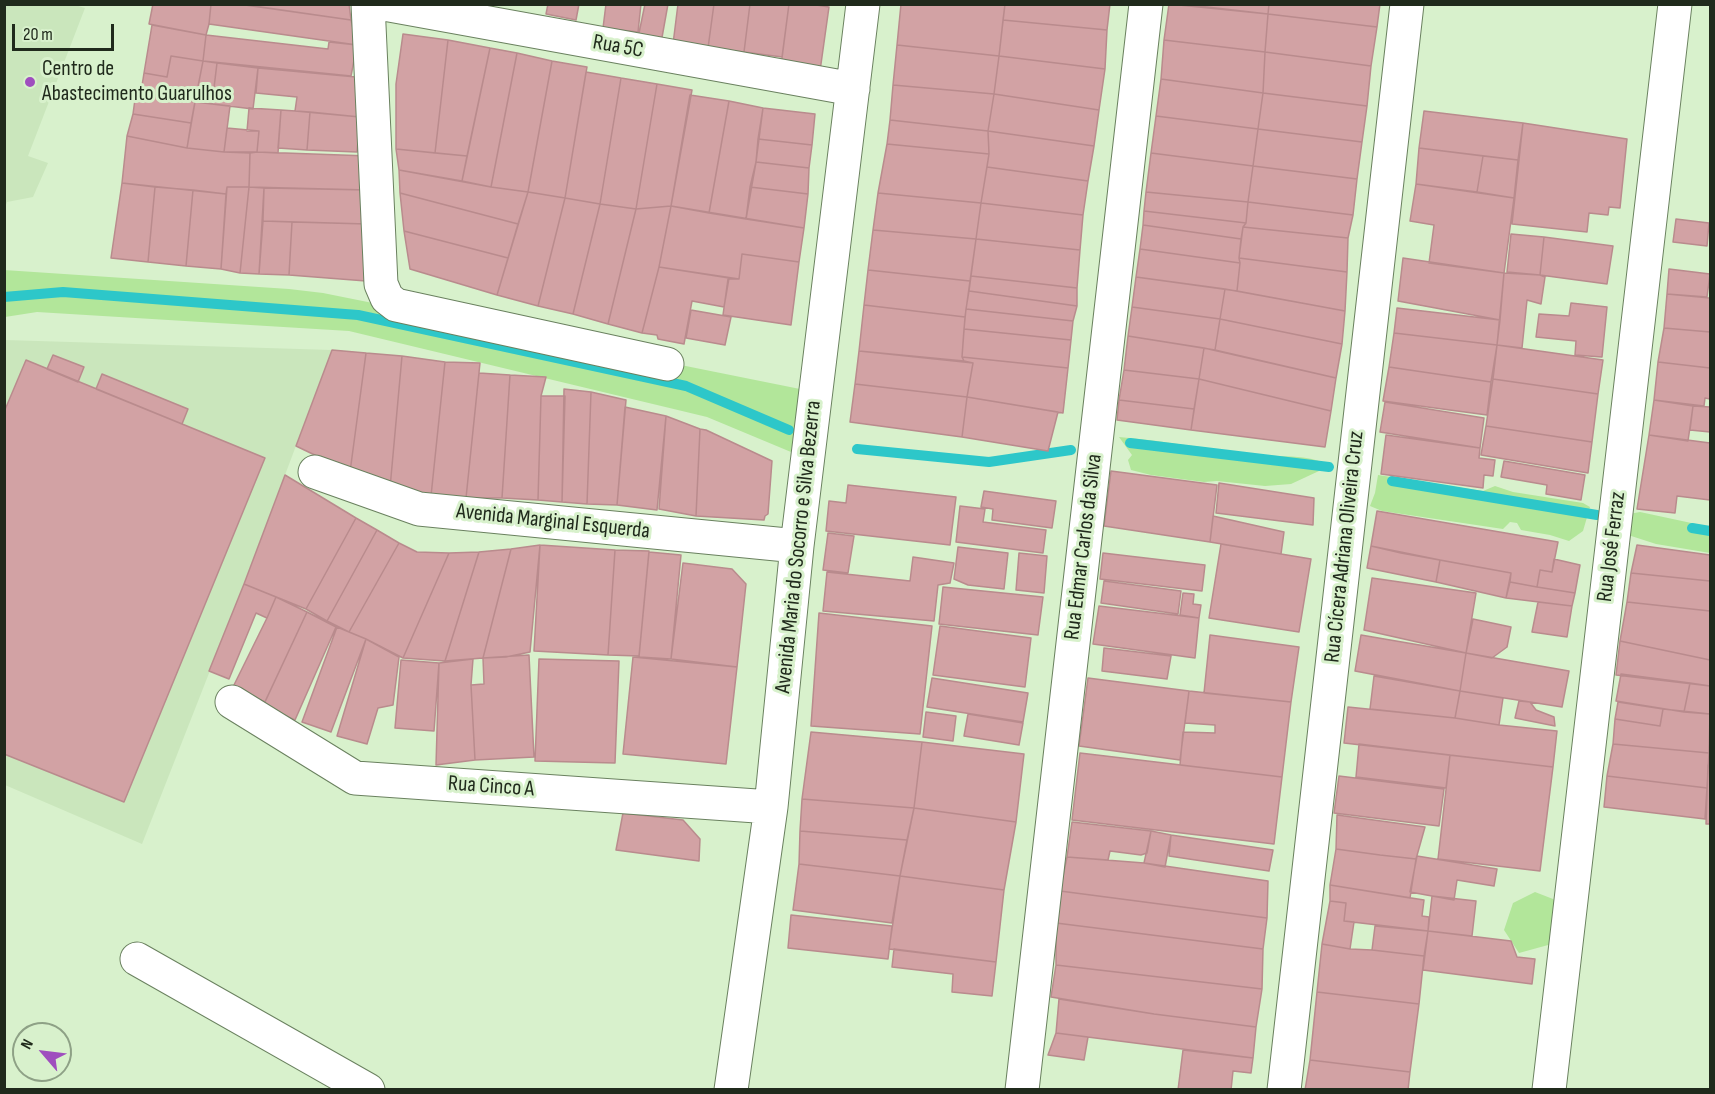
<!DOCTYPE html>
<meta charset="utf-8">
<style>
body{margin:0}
#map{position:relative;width:1715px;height:1094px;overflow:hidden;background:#d8f1cc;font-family:"Sofia Sans Condensed",sans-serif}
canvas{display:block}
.frame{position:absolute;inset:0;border:6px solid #202a1c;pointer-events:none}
.north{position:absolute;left:12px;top:1022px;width:60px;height:60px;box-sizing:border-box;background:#d8f1cc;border:2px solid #8ea186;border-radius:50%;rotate:298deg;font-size:16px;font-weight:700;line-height:24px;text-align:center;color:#202a1c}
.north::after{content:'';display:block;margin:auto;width:21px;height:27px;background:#9f4ebe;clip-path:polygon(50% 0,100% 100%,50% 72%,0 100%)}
.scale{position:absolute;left:12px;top:24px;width:102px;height:27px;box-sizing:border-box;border:3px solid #202a1c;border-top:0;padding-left:8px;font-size:18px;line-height:21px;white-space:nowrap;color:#202a1c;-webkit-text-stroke:4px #d8f1cc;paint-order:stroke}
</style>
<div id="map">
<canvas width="1715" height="1094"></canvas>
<div class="frame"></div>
<div class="north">N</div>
<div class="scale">20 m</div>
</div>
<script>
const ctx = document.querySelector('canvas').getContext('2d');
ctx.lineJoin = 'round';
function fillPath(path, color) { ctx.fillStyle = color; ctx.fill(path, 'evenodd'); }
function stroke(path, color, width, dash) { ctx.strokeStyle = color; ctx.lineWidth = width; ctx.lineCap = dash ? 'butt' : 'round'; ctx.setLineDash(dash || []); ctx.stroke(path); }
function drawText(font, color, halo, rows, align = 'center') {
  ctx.font = font + ' "Sofia Sans Condensed",sans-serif'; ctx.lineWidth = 6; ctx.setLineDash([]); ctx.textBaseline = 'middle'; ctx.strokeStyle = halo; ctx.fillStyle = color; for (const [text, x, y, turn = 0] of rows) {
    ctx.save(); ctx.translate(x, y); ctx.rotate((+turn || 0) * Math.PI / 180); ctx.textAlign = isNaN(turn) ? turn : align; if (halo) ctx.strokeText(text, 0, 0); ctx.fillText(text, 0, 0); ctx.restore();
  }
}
fillPath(new Path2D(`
 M5,4l70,1 10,3 -57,148 20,7 -15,34 -26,5 -2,5z
 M5,340l327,10 -88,234 -102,260 -137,-59z`), '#cae6bc');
fillPath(new Path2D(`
 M4,270l285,19 34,4 477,96 -9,63 -84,-35 -358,-86 -312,-19 -32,5z
 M1119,437c48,4 96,13 144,18 19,2 37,0 56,6v10l-28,13 -26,2 -48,-5 -13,1 -53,-7 -20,-5 -3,-10 4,-5z
 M1378,475l105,16 12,-5 18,6 70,11 7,4 -7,24 -14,10 -19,-6 -29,-5 -4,-7 -7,-1 -7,7 -121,-18 -12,-5 5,-13z
 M1640,512l70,15v26l-54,-9 -31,-10 4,-20z
 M1535,892l18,7 12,14 -6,29 -40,11 -15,-23 9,-27z`), '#b2e69a');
stroke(new Path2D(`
 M4,297l59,-5 295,23 328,71 103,44
 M1130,443l199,24
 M857,449l132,13 82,-12
 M1392,481l205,34
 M1692,528l18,3`), '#2dc7c9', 10);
const building = new Path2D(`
 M153,4h58l-2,20 -3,11 -57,-11z
 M211,4h29l111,16 6,25 -148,-21z
 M349,4l2,16 -106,-15v-1z
 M548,4h31l-3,16 -30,-6z
 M606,4h35l-3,28 -35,-4z
 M645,4h23l-7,39 -23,-5z
 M678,4h36l-6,44 -35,-4z
 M714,4h36l-6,48 -36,-4z
 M750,4h39l-7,53 -38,-5z
 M789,4h21l19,3 -9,64 -39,-5z
 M901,4h104l-6,52 -102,-11z
 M1005,4h105l-3,26 -104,-10z
 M1169,4l99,10 -3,38 -101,-12z
 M1181,4h88l-1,10z
 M1269,4h111l-3,23 -109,-13z
 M1268,14l109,13 -6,39 -106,-14z
 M1003,20l104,10 -2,39 -106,-13z
 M152,25l54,10 -3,26 -32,-5 -4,21 -23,-4z
 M403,34l45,6 -13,113 -39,-4v-65z
 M206,35l122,14 1,-7 28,3 -6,31 -148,-15z
 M448,40l42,8 -23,108 -32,-3z
 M1164,40l101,12 -2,41 -102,-14z
 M897,45l102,11 -5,38 -101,-9z
 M490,48l27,5 -26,134 -29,-6z
 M1265,52l106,14 -4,40 -104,-13z
 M517,53l35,8 -24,131 -37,-5z
 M171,56l32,5 -8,41 -54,-10 3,-19 23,4z
 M999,56l106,13 -6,41 -105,-16z
 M203,61l14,2 -5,41 -17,-2z
 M552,61l35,6 -22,131 -37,-6z
 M217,63l41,5 -5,41 -41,-5z
 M258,68l98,9 4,40 -65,-6 2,-14 -41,-4z
 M586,72l35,6 -21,126 -35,-6z
 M621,78l36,6 -21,125 -36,-5z
 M1161,79l102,14 -5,36 -102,-13z
 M657,84l35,6 -21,116 -35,3z
 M893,85l101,9 -6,37 -98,-11z
 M136,92l59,10 -4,21 -58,-9z
 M1263,93l104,13 -5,36 -104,-13z
 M994,94l105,16 -5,36 -106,-15z
 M690,95l39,6 -20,112 -38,-7z
 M729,101l34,7 -7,54 -10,57 -37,-6z
 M195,102l35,4 -6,46 -37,-4z
 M249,108l32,2 -3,43 -21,-1 2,-21h-12z
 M763,108l52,6 -3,31 -54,-6z
 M281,110l29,2 -3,38 -29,-2z
 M1424,111l99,12 -5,37 -99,-12z
 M310,112l50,5 -3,35 -50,-2z
 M133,114l58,9 -4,25 -60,-12z
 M1156,116l102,13 -5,37 -102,-13z
 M890,120l98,11 1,23 -102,-10z
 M1523,123l104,16 -7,69 -11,-1 -1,8 -19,-2 -2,19 -75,-8z
 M227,128l32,3 -2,21h-33z
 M1258,129l104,13 -5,37 -104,-13z
 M988,131l106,15 -6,35 -101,-14 2,-13z
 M127,136l60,12 37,4 26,1 -1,34h-22l-1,7 -104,-11z
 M758,139l54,6 -3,23 -53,-6z
 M887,144l102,10 -8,49 -103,-10z
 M1419,148l64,8 -6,36 -61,-8z
 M396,149l71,7 -5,25 -63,-11z
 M257,152l112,4 -1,34 -119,-3 1,-34z
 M1151,153l102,13 -5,36 -102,-10z
 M1483,156l35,4 -4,38 -37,-6z
 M756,162l53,6 -1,26 -58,-7z
 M1253,166l104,13 -4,36 -105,-13z
 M987,167l101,14 -5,34 -102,-12z
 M399,170l92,17 37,5 -10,32 -118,-31z
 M122,183l33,4 -7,75 -37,-4z
 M1416,184l98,14 -10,75 -75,-10 5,-38 -24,-4z
 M155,187l38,3 -7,76 -38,-4z
 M227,187h22l-9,86 -19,-4z
 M249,187l15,1 -5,86 -19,-1z
 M750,187l58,7 -4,34 -58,-9z
 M264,188l104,2 -1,34 -104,-3z
 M193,190l33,4 -5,75 -35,-3z
 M528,192l37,6 -27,108 -41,-11z
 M1146,192l102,10 -2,21 -102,-12z
 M400,193l118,31 -10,34 -104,-27z
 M878,193l103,10 -5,36 -103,-9z
 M565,198l35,6 -27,110 -35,-8z
 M1248,202l105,13 -5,23 -105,-11 3,-4z
 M981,203l102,12 -3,35 -104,-11z
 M600,204l36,5 -28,115 -35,-10z
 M671,206l-12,61 -17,66 -34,-9 28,-115z
 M671,206l133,22 -5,34 -57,-8 -3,25 -80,-12z
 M1144,211l102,12 -3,4 -2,12 -98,-14z
 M1676,219l33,4 -2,23 -34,-4z
 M263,221l29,1 -3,53 -30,-1z
 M292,222l75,2 -1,57 -77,-6z
 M1143,225l98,14 -2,19 1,5 -100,-14z
 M1243,227l105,11 -1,34 -108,-14z
 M873,230l103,9 -6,42 -102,-11z
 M404,231l104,27 -11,37 -87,-26z
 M1511,234l33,3 -4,38 -33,-3z
 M1544,237l69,9 -6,38 -67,-9z
 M976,239l104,11 -3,38 -106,-12z
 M1140,249l100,14 -3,28 -101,-14z
 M742,254l57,8 -8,63 -68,-10 5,-36h11z
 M1239,258l108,14 -2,39 -108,-20 3,-28z
 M1403,258l101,15 -4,47 -102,-19z
 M659,267l70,11 -5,29 -32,-6 -8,43 -26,-5 -1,-4 -15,-2z
 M1669,269l41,5 -3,23 -40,-3z
 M868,270l102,11 -5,36 -101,-12z
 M1504,273l36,2 5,2 -4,27 -14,-4 -5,48 -25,-3z
 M971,276l106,12v18l-108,-15z
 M1136,277l89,12 -5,30 -88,-12z
 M1225,289l120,22 -3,33 -122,-25z
 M969,291l108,15 -4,15 -107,-12z
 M1667,294l43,4v34l-46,-4z
 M1571,303l36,4 -5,50 -27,-2 1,-14 -40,-4 3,-23 30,2z
 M864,305l101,12 -3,40 2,4 -105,-10z
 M1132,307l88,12 -5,31 -87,-14z
 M1397,308l103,12 -3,25 -103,-12z
 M966,309l107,12 -2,19 -107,-11z
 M691,310l40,7 -6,28 -39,-7z
 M1220,319l122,25 -6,34 -121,-28z
 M1664,328l46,4v36l-52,-6z
 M964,329l107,11 -3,28 -106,-11z
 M1394,333l103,12 -6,37 -102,-15z
 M1128,336l76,12 -5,31 -75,-9z
 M1497,345l106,15 -5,34 -105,-15z
 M1204,348l132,30 -5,33 -132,-32z
 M332,350l34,3 -16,119 -54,-26z
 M859,351l114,12 -6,34 -112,-13z
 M366,353l36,3 -12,132 -40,-16z
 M53,355l31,12 -6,15 -31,-13z
 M402,356l43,6 -14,134 -41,-8z
 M962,357l106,11 -5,45 -96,-16 6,-34 -9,-2z
 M26,360l239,98 -141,344 -120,-48v-342z
 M445,362l35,1 -14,135 -35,-2z
 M1658,362l52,6v31l-5,-1 -1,8 -50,-6z
 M1389,367l102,15 -4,33 -104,-14z
 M1124,370l75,9 -5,30 -75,-9z
 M479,373l31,2 -8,123h-36z
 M102,374l86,35 -6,15 -86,-35z
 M510,375l36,2 -5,19 -3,104 -36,-2z
 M1199,379l132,32 -6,36 -134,-17z
 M1493,379l105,15 -6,48 -106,-16z
 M855,384l112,13 -5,40 -112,-15z
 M564,389l27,3 -4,112 -25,-2z
 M591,392l35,8 -9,105 -30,-1z
 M541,396h24l-3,106 -24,-2z
 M967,397l91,15 -10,39 -86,-14z
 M1119,400l75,9 -3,21 -74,-10z
 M1654,400l39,6 -5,35 -39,-6z
 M1385,402l99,16 -4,30 -100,-16z
 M1693,406l17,1v25l-20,-2z
 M625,407l41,9 -9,94 -40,-5z
 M666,416l34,13 -4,87 -37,-7z
 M1486,426l106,16 -4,31 -107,-18z
 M700,429l6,1 66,31 -4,53 -3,2 -1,4 -68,-4z
 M1386,435l94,13 -1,10 16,2 -2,16 -9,-1 -1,13 -102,-14z
 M1649,435l61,8v57l-33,-4 -2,17 -38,-4z
 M1504,461l81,14 -4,25 -35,-6 1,-9 -46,-8z
 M1111,471l106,14 -7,57 -106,-16z
 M285,475l71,43 -50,91 -62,-25z
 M1219,483l95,15 -1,27 -97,-12z
 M848,485l108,12 -6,48 -124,-14 3,-30 17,2z
 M984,491l72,10 -4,27 -60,-8 1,-11 -12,-2z
 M960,506l25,3 -2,13 63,8 -3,23 -87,-11z
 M1377,511l181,31 -6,30 -12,-2 -3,17 -27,-5 1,-9 -110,-20 -30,-7z
 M1213,516l71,16 -3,22 -71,-12z
 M356,518l21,12 -50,91 -21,-12z
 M377,530l22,13 -50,89 -22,-11z
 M828,533l26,3 -6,37 -25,-3z
 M399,543l18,9 32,1 -46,105 -37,-19 -17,-7z
 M1221,544l90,15 -12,73 -90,-14z
 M540,545l-10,107 -24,5 -23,1 28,-109z
 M540,545l75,5 -7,105 -74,-4z
 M1637,545l73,10v26l-79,-8z
 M1371,546l69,14 -4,22 -69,-14z
 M958,547l50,6 -4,36 -36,-4 -14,-6z
 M511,549l-28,109 -38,3 34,-109z
 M615,550l34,1 -10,105 -31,-1z
 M479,552l-34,109 -42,-3 46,-105z
 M649,552l32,3 -10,104 -32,-2z
 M1019,553l28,3 -3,37 -28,-3z
 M1103,553l102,12 -3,26 -102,-12z
 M913,557l41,6 -4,20 -12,2 -4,36 -111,-10 4,-39 83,9z
 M1554,559l26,6 -5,28 -38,-6 3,-17 12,2z
 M1440,560l71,13 -5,25 -70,-16z
 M683,563l49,6 14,15 -9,83 -66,-8z
 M1631,573l79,8v30l-83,-9z
 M1372,578l104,15 -10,60 -102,-23z
 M1104,581l77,10 -3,23 -77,-11z
 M1510,582l27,5 38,6 -3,13 -66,-8z
 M244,584l32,13 -9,21 -11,-5 -27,66 -20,-8z
 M943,587l100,10 -5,38 -99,-11z
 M1183,593l11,1 -1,10 8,1 -2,13 -19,-3z
 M276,597l31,15 -42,90 -32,-15 34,-69z
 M1538,602l34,4 -5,31 -35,-5z
 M1627,602l83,9v49l-90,-19z
 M1099,606l100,12 -4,40 -102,-14z
 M307,612l29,15 -41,93 -32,-14z
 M819,613l113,13 -12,108 -109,-8z
 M1473,619l38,8 -4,20 -15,11 -26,-5z
 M940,626l91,12 -6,49 -92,-12z
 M337,627l29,12 -35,93 -29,-10z
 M1210,635l89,12 -8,55 -87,-9z
 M1361,635l105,18 -6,38 -105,-20z
 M366,639l33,18 -6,48 -15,3 -11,36 -30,-8z
 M1620,641l90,19v26l-94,-11z
 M1104,648l67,8 -4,23 -65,-8z
 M1466,653l103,18 -7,36 -102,-16z
 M529,655l5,102 -59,3 -4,-75 13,-1 -1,-26z
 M633,657l104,10 -11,97 -103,-10z
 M473,659l-2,26 4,75 -39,5 3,-102z
 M539,659l80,2 -4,102 -80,-2z
 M401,660l38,3 -5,68 -39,-3z
 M1621,674l69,9 -6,29 -68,-11z
 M1374,676l86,15 -5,27 -85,-9z
 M932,678l96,15 -5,29 -96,-15z
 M1088,678l101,13 -9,69 -101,-14z
 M1690,683l20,3v28l-26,-2z
 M1189,691l102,11 -9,75 -102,-12 3,-33 32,1v-8l-30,-2z
 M1460,691l43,7 -4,27 -44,-7z
 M1519,701l11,1 6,8 18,7 1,9 -40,-8z
 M1618,702l45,7 -3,17 -45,-7z
 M1348,707l107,11 44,7 58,6 -4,36 -209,-24z
 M1663,709l47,5 -1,39 -96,-9 2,-25 45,7z
 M926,712l30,4 -3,25 -30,-4z
 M968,714l55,9 -4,22 -55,-9z
 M811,732l111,10 -8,66 -112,-9z
 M922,742l102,12 -8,68 -102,-14z
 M1359,744l91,11 -4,33 -90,-11z
 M1613,744l96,9 -2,35 -100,-12z
 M1080,753l202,24 -8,67 -202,-24z
 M1450,755l103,12 -13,104 -102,-12z
 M1708,765l2,1v58h-4z
 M1339,776l105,13 -5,37 -105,-13z
 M1607,776l100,12 -2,31 -101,-12z
 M802,799l112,9 -7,32 -107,-9z
 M914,808l102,14 -12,68 -104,-14z
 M623,813l60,7 17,19 -1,22 -83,-11z
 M1337,815l88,12 -9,32 -36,-4 -44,-6z
 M1072,822l79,9 -4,22 -6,2 -31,-4 -2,9 -41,-3z
 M800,831l107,9 -7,36 -101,-12z
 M1151,831l20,4 -6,32 -21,-4z
 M1171,835l102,15 -4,21 -100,-15z
 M1336,849l44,6 36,4 -6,39 -80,-13z
 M1417,856l80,13 -3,17 -37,-6 -3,20 -44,-8z
 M1067,857l77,6 124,18 -1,37 -207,-27z
 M799,864l101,12 -8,47 -99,-13z
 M900,876l104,14 -8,72 -107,-13z
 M1330,885l94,15 -2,16 7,1 -1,14 -84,-10 2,-18 -16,-2z
 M1060,891l207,27 -4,31 -207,-26z
 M1432,896l44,5 -4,35 -44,-5z
 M1330,901l16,2 -2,18 10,1 -4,27 -28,-5z
 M791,915l101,11 -4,33 -100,-11z
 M1056,923l207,26 -1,40 -206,-24z
 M1375,926l53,5 -4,25 -52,-6z
 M1428,931l83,10 6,16 18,2 -3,25 -109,-14z
 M1322,944l28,5 22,1 52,6 -5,48 -102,-12z
 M894,949l102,13 -4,34 -40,-4 1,-18 -61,-7z
 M1056,965l206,24 -6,38 -102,-13 -103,-17z
 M1317,992l102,12 -9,68 -100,-12z
 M1059,999l95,15 102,13 -3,31 -197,-25z
 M1056,1033l32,4 -4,23 -36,-5z
 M1183,1050l70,8 -2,15 -18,-2 -2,19h-53z
 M1310,1060l100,12 -2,18h-103z`);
fillPath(building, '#d2a2a4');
stroke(building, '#b98b8d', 1.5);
const minor = new Path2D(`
 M368,4l13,280 6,14 9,7 271,59
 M384,4l469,85
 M315,472l104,37 378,37
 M232,702l123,76 416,29
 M137,959l231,131
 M731,1090l40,-283 26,-261 66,-542
 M1022,1090l124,-1086
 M1284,1090l123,-1086
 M1549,1090l126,-1086`);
stroke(minor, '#6a815f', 35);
stroke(minor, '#fff', 33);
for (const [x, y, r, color] of [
 [30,82,6,"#9f4ebe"]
]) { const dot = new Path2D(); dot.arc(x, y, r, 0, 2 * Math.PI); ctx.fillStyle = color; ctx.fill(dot); stroke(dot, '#d8f1cc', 2); }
drawText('22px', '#202a1c', '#d8f1cc', [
 ["Rua 5C",618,47,10],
 ["Avenida Marginal Esquerda",553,522,6],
 ["Avenida Maria do Socorro e Silva Bezerra",799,547,-84],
 ["Rua Edmar Carlos da Silva",1084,547,-83],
 ["Rua Cícera Adriana Oliveira Cruz",1345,547,-84],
 ["Rua José Ferraz",1612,547,-83],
 ["Rua Cinco A",491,787,4]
]);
drawText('22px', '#202a1c', '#d8f1cc', [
 ["Centro de",42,69],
 ["Abastecimento Guarulhos",42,94]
], 'left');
</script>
